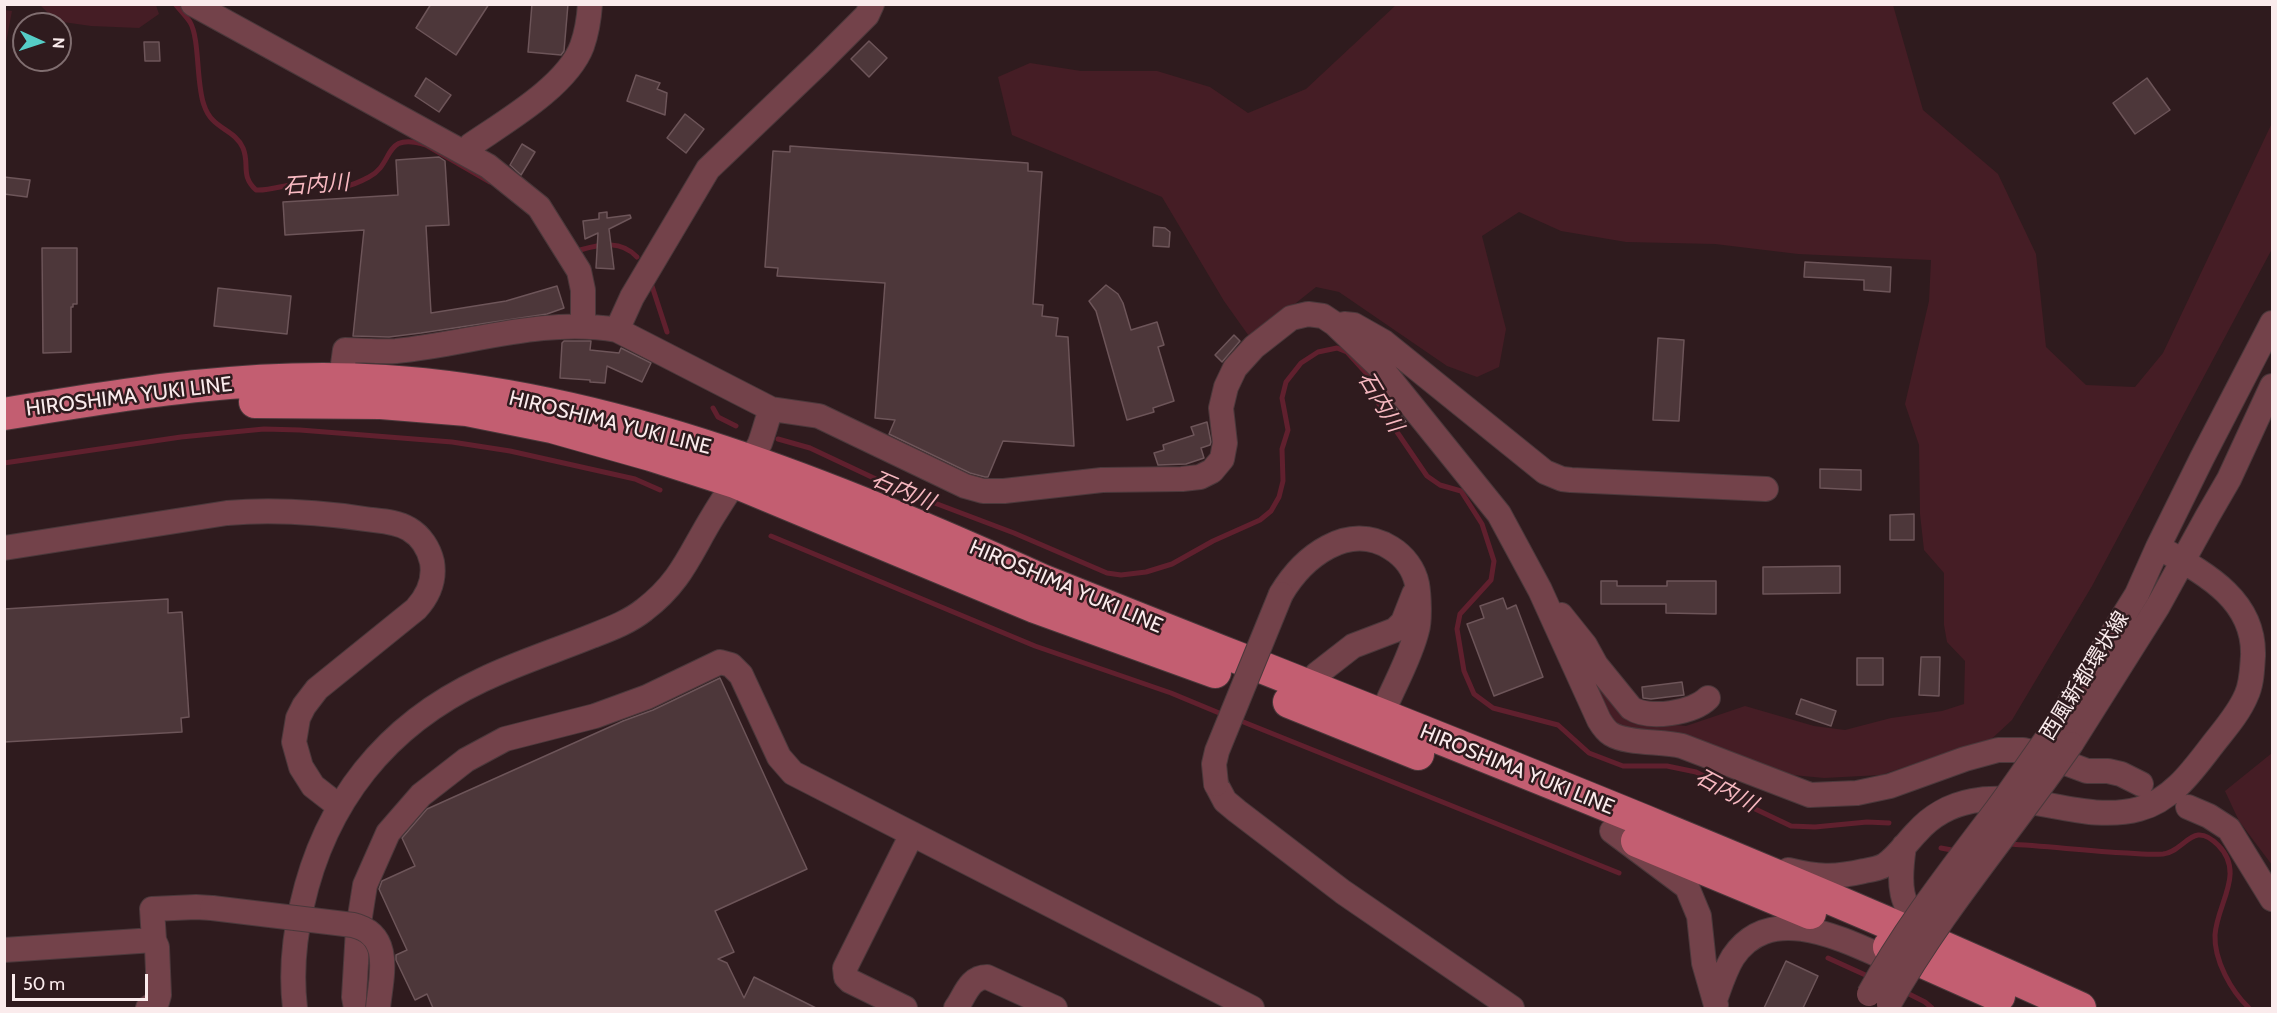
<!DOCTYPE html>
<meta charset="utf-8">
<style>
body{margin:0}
#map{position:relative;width:2277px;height:1013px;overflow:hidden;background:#2f1b1e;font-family:Cabin,sans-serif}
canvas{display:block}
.frame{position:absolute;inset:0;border:6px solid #faebec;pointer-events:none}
.north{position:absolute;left:12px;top:12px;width:60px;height:60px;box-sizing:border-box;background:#2f1b1e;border:2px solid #806e70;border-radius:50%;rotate:93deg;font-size:16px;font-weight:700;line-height:24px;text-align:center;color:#faebec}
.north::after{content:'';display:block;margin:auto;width:21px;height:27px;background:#55cdc6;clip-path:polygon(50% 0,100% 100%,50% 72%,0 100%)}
.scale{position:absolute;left:12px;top:974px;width:136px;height:27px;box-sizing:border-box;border:3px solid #faebec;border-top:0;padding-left:8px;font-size:18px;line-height:21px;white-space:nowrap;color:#faebec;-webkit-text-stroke:4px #2f1b1e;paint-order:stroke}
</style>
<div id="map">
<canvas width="2277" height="1013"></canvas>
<div class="frame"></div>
<div class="north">N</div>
<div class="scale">50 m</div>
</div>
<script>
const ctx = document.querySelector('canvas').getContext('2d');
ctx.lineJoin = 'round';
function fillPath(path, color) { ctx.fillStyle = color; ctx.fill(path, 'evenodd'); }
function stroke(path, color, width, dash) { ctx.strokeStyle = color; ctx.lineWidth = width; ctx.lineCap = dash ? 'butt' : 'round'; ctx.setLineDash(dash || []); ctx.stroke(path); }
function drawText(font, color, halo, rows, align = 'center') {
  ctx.font = font + ' Cabin,"Noto Sans JP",sans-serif'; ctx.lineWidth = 5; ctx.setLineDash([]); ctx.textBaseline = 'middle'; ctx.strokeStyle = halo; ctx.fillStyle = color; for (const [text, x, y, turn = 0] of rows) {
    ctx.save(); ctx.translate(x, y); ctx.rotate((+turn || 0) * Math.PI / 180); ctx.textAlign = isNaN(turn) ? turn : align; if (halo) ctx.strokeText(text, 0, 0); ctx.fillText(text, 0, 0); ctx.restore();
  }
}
fillPath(new Path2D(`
 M40,5h116l3,9 -20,14 -48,-2 -35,-5z
 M1396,5h497l30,105 75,64 38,80 10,93 40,38 49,2 28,-34 109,-230v126l-180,337 -80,134 -26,24 -49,12 -56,19 -57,3 -52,-5 -153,-44 -23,-39v-13l49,45 41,4 59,-20 69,20 31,4 46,-12 51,-7 22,-7 1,-43 -18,-19 -3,-17v-52l-20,-23 -4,-36 -1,-69 -14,-41 24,-103 2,-41 -133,-6 -83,-10 -89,-2 -65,-11 -42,-19 -37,24 24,93 -7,38 -22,10 -30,-11 -108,-74 -23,-5 -65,52 -27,-38 -62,-104 -150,-62 -14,-58 32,-14 51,8h76l53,16 38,26 58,-24z
 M5,10l7,1 -7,37 -1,-38z
 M2272,753v112l-33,-44 -14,-30z`), '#451d25');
stroke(new Path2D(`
 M175,4c5,6 11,12 15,18 10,17 6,62 14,83 8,25 30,23 39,43 7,17 -3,27 13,42 14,1 27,-5 41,-6 33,0 39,11 72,-7 26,-13 13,-46 57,-32l64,37
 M580,250c22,-6 41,-10 57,7
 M652,286l15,46
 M713,408l5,9 18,9
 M778,439l32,9 85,40 119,45 93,40 14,2 25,-3 26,-8 41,-23 47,-21 11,-9 8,-14 4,-16 -1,-32 6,-19 -6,-32 4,-16 15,-19 17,-11 19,-4 10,4 21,23 12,32 47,69 13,9 21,6 21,33 12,37 -3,19 -31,34 -3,15 7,42 10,23 19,14 65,17 31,28 34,13h44l29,6 30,15 25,20 40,19 24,1 52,-5 22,1
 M4,463l177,-26 83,-8 36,1 152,12 58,9 125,28 25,11
 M771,536l264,110 136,47 53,22
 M1236,719l383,154
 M2008,844c39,2 79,7 119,9 12,1 24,2 36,1 23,-3 29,-35 55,-9 28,28 -1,58 -3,90 -1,25 16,56 34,73
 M1941,848l16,3
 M1828,958l44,20
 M1903,991l22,11 7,6`), '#60202e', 5);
const building = new Path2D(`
 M431,4h58l-33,51 -40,-27z
 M532,4h36l-4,47 -3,4 -33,-3z
 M869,41l18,17 -18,19 -18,-18z
 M144,42h15l1,19h-15z
 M636,75l24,8 -3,6 10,4 -2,22 -38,-14z
 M426,78l25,17 -12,17 -24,-16z
 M2147,78l23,32 -35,24 -22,-31z
 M685,114l19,15 -18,24 -19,-15z
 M522,144l13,8 -14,23 -11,-10z
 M790,146l238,17v8l14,1 -9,132 10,1 -1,11 16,2 -2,18 12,1 6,109 -71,-5 -15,36h-3l-15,-4 -81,-39 6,-14 -20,-2 10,-135 -108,-7 1,-8 -13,-1 8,-116 17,1z
 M439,157l6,4 4,64 -23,1 5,87 75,-12 51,-15 7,22 -17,6 -126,19 -32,4 -36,-1 11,-106 -79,5 -2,-33 115,-7 -2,-35z
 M4,177l26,3 -3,17 -23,-3z
 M607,212v6l23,-3 1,3 -22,11 5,40 -18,-1 2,-35 -13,6 -2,-18 16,-2v-6z
 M1154,227l11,1 5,4 -1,15 -16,-1z
 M42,248h35v56h-4v3h-2v45l-28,1z
 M1805,262l86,5 -1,25 -26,-2v-10l-60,-3z
 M1106,285l12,9 5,9 8,27 26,-8 7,23 -6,2 16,54 -21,7 1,4 -27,8 -31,-109 -7,-10z
 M218,288l73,8 -4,38 -73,-8z
 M1234,335l6,6 -18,21 -7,-7z
 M1658,338l26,2 -5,81 -26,-1z
 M564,341h27l-1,9 29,3 2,-5 30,15 -9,19 -35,-16 -2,17 -15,-1v-2l-30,-2 2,-35z
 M1396,408l10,14 -4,3 -10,-14z
 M1207,422l4,20 -1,3 -9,3 3,10 -18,6 -28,1 -4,-12 10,-3 -1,-5 31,-10 -3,-8z
 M1820,469l41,1v20l-41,-2z
 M1914,514v26h-24v-25z
 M1840,566v27l-77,1v-27z
 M1601,581h16v5h50v-5h49v33l-50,-1v-9h-65z
 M1503,598l4,11 9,-4 27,72 -49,19 -27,-72 17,-6 -4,-12z
 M168,599v14l14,-1 7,105 -8,1 1,14 -178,10v-133z
 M1921,657h19l-1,39 -20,-1z
 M1857,658h26v27h-26z
 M720,678l87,191 -92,42 19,41 -16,7 9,4 17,35 10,-21 62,31h-383l-6,-14 -12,6 -19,-40v-5l11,-5 -28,-61 3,-8 33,-15 -13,-28 25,-29 196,-88 30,-11z
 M1682,682l2,13 -33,4 -8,-1 -1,-11z
 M1801,699l35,12 -5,15 -35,-12z
 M1786,961l32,15 -15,32h-39z`);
fillPath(building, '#4d373a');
stroke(building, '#6d5559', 1.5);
const minor = new Path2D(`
 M193,4l295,162 51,41 40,64 4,19v36
 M465,153l6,-8c35,-24 96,-59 111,-99 5,-14 7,-27 8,-42
 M1344,324l10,1 30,17 161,130 17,7 9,1 195,9
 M617,330l15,-33 76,-128 112,-107 47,-47 5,-11
 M341,379l4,-29c16,0 34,2 51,1 73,-7 147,-34 221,-21l154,79 48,7 146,70 18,5h21l98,-11 80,-1 18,-2 12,-6 10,-12 3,-16 -4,-35 5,-21 9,-19 19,-21 37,-29 17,-4 15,2 12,8 47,45 117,145 41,76 59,130c3,5 7,11 12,14 16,10 50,7 71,12l128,49 47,-2 33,-7 75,-27 33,-9h25l21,5 43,16h21l13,3 20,10
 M4,548l223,-35c47,-4 91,-1 138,6 14,2 31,2 44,10 12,7 20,20 23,33 3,18 -4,34 -16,47l-99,80 -13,17 -6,12 -4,24 7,25 12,19 27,21
 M1281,594c22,-37 67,-73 110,-46 13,8 23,21 26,36 2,11 3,37 0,46 -6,25 -20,50 -30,73
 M1561,615l24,30 11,20 35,43c18,12 62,5 77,-10
 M1317,674l36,-28 42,-16 8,-8 11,-28
 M2050,734l87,-140 21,-47 44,-89 70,-135
 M2071,744l87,-138 49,-89 22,-38 43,-93
 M1216,784l9,17 12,10 106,81 169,116
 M2188,807l21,9 20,13 43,70
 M1612,831l75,56 12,29 5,47 12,42
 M1904,846c-6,41 -5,57 22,89
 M1788,870c29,7 46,8 76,1 6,-1 16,-3 21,-6 12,-8 22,-23 32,-33 14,-16 34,-27 55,-31 56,-11 112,23 167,8 31,-8 52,-36 71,-61 12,-16 28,-33 36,-52 6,-12 6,-27 7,-40 2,-58 -51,-84 -95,-109
 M4,950l150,-10 -2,-31 44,-2 16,1
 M1715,1000c5,-14 10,-30 18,-43 41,-61 123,-10 173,10
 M148,1008l9,-6 2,-7 -2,-48 -3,-7
 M295,1008c-4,-34 -1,-69 7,-103 23,-103 84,-180 180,-225 35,-17 73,-29 110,-44 18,-7 37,-14 52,-26 38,-29 46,-57 69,-94 11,-18 23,-36 35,-54 4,-6 9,-12 12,-19 4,-11 7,-23 11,-34
 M356,1008l-2,-11 4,-68 7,-44 23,-52 33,-38 45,-35 39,-21 90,-23 52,-19 73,-35 11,3 10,10 38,82 14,16 459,235
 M905,1008l-55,-27 -4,-4 -1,-9 67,-134
 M956,1008c9,-12 13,-31 31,-31l68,31`);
const major = new Path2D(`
 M255,402l126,1 86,7 85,17 99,28 84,27 300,125 180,65
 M4,414c126,-21 253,-42 381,-33 230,15 449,106 657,199 348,139 698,273 1038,428
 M1289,702l129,52
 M1637,841l173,72
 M1889,947l110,49`);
stroke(minor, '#4b383b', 26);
stroke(major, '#4b383b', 34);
stroke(minor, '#73424a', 24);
stroke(major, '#c35e71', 32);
const minorBridge = new Path2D(`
 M1216,784l-2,-20 3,-13 64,-157
 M212,908l141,17c41,10 28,52 25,83
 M1869,994c36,-66 82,-124 128,-185 18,-24 35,-50 53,-75
 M1889,1004c52,-93 122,-173 182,-260`);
stroke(minorBridge, '#4b383b', 26, []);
stroke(minorBridge, '#73424a', 24);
drawText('21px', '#faebec', '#2f1b1e', [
 ["HIROSHIMA YUKI LINE",129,397,-7],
 ["HIROSHIMA YUKI LINE",610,423,14],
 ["HIROSHIMA YUKI LINE",1066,587,23],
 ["西風新都環状線",2085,676,-58],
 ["HIROSHIMA YUKI LINE",1517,770,22]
]);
drawText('italic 22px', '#f7b8c0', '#2f1b1e', [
 ["石内川",316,185,-4],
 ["石内川",1380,402,59],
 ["石内川",903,491,23],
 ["石内川",1726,791,28]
]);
</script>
